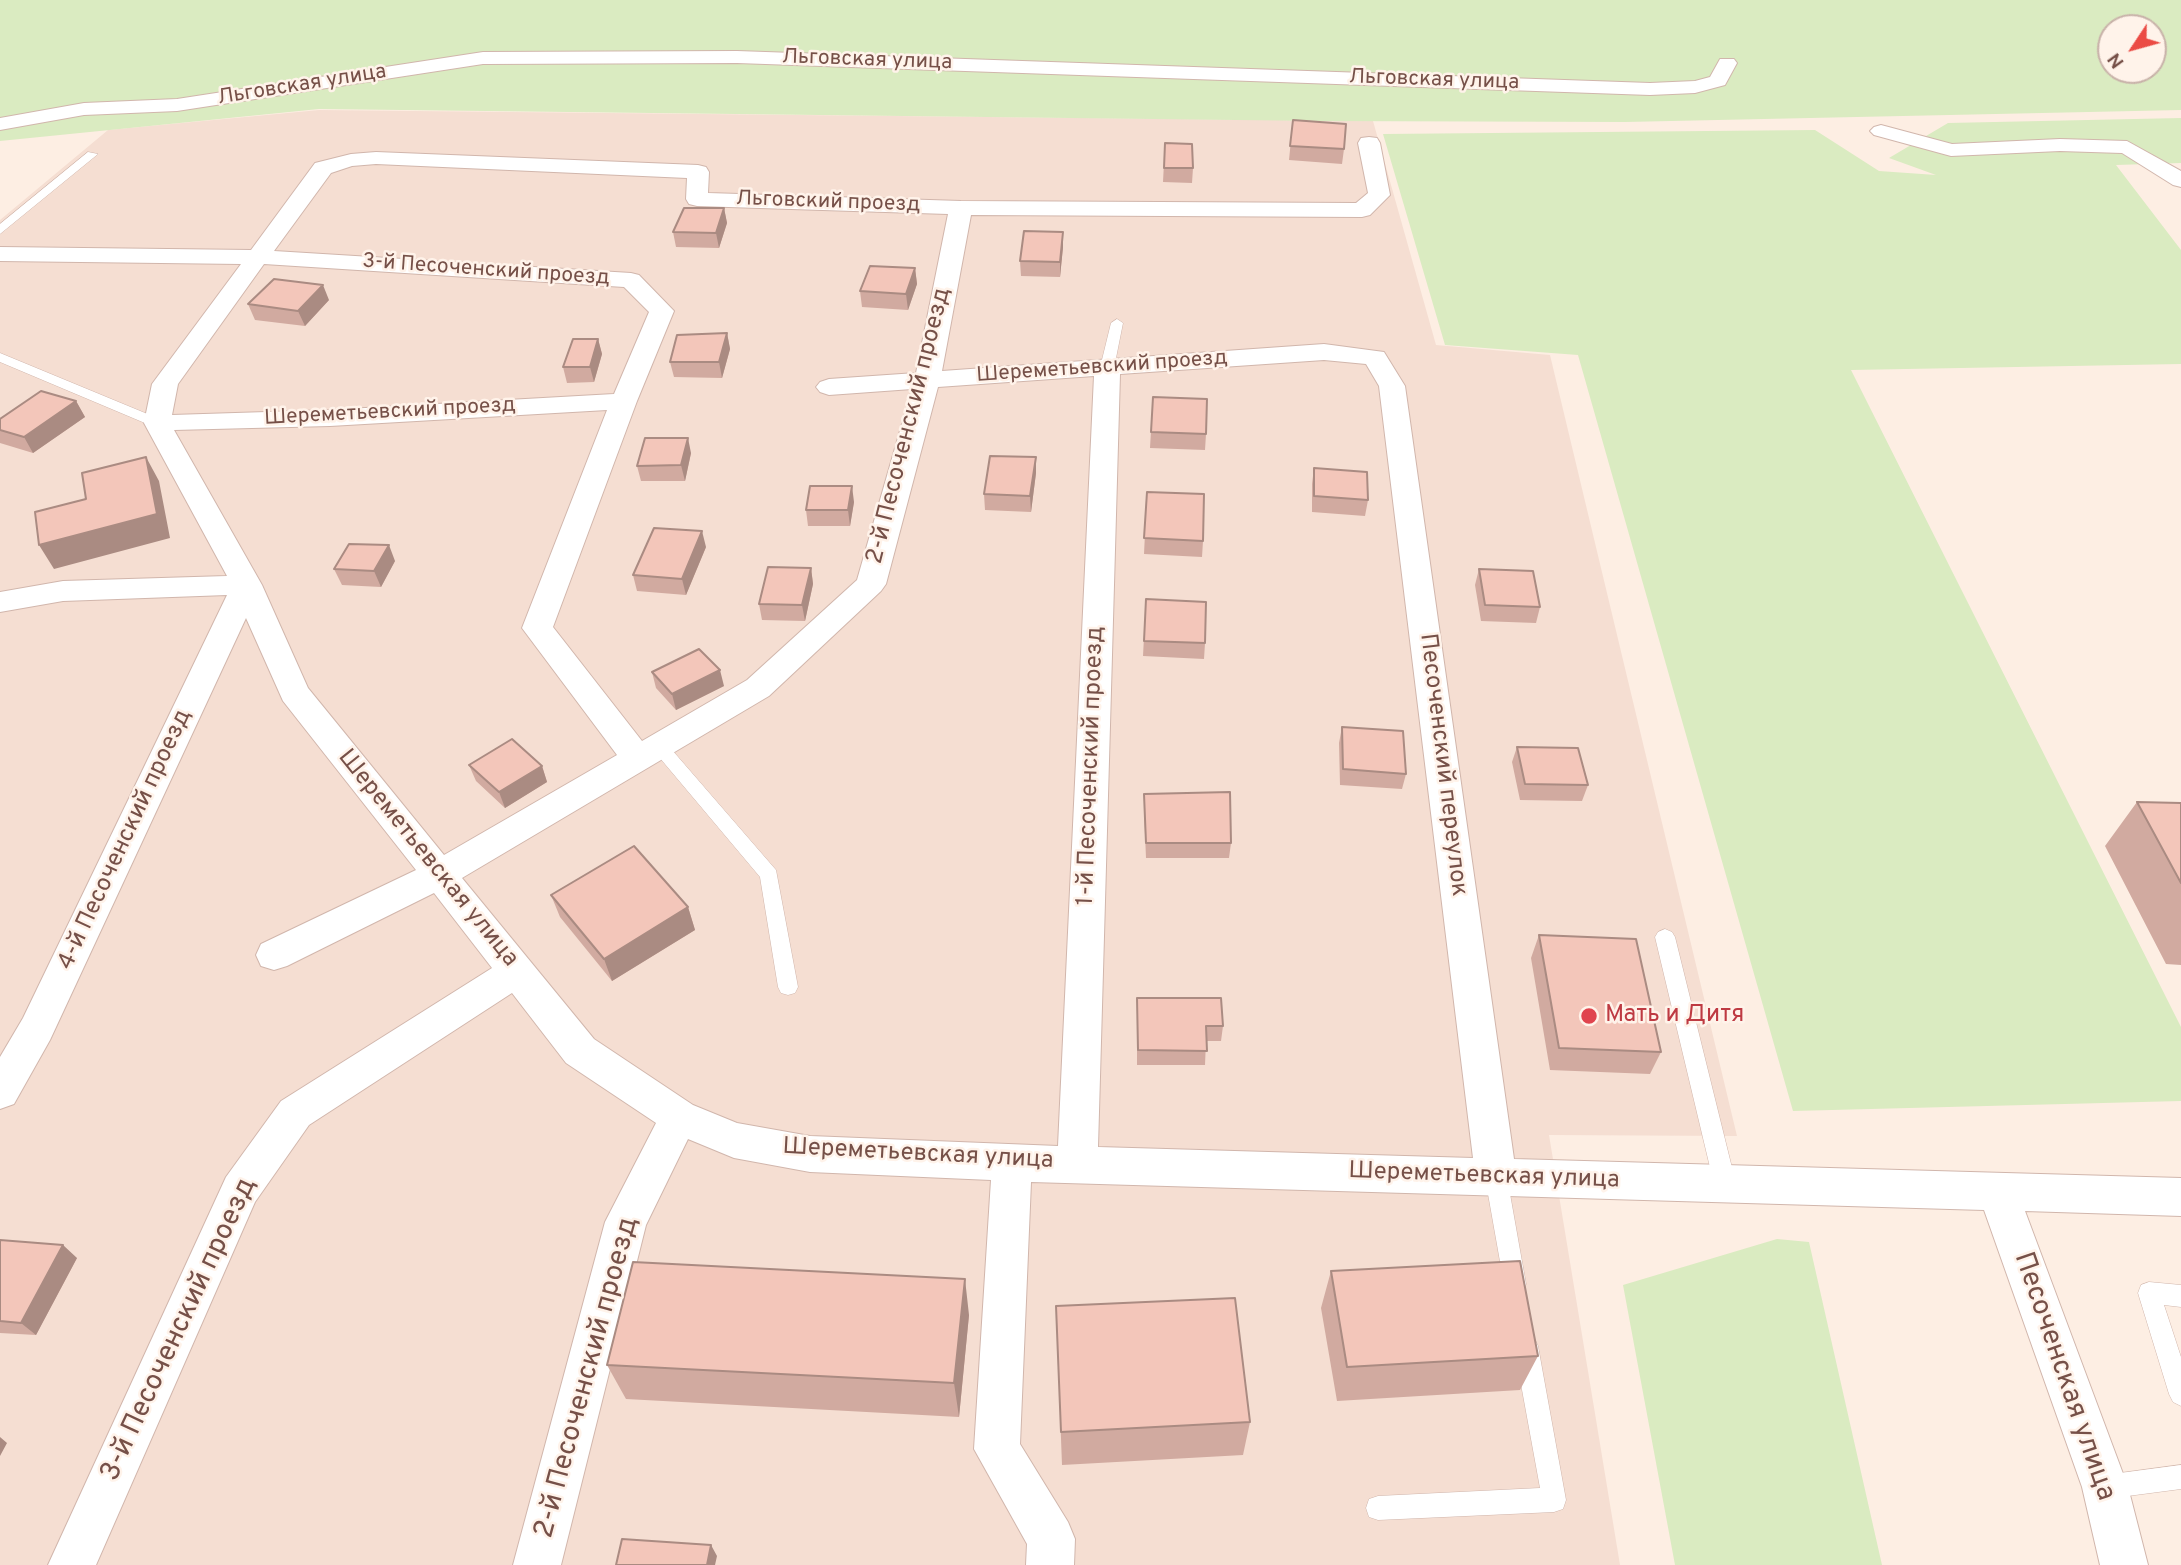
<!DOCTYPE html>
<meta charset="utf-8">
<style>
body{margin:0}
#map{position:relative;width:2181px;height:1565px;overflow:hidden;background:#fdeee3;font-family:Overpass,sans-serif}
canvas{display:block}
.north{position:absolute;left:2097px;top:14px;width:70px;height:70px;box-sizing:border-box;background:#fff3ea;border:2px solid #c8b2a9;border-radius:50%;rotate:234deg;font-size:19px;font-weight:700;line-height:28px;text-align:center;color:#765048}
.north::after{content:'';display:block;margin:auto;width:24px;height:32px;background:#eb4b44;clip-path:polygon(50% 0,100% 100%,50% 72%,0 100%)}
</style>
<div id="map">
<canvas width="2181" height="1565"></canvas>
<div class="north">N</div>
</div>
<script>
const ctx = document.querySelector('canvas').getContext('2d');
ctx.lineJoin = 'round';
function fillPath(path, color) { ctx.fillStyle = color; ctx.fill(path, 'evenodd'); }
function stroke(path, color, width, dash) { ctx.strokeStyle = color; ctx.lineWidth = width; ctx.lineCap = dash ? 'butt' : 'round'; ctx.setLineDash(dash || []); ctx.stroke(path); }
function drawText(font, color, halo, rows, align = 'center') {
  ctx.font = font + ' Overpass,sans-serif'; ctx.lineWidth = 5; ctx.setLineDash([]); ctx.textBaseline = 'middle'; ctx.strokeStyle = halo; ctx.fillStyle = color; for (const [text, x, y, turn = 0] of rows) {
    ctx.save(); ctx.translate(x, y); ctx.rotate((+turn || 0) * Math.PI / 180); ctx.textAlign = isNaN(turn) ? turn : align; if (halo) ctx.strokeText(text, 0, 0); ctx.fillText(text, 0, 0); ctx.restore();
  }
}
fillPath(new Path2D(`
 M319,110l1054,11 63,224 114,10 187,781 -188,-1 71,430h-1620v-1345l108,-90z`), '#f5ded2');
fillPath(new Path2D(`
 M0,0h2181v110l-556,12 -305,-1 -1001,-12 -319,32zM2111,28h42v42h-42z
 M2181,118v45l-65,2 65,85v114l-330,6 330,657v74l-388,10 -215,-756 -133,-10 -62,-211 432,-4 64,41 57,4 -47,-17 59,-35z
 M1777,1239l32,3 73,323h-207l-52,-280z`), '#daebc1');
const service = new Path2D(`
 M88,152l10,2 -98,80v-10z
 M1117,319l6,4 -9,45 -7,4 -7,-4 11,-45z
 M0,353l162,67 2,3 -2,3h-10l-152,-64z
 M660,741l6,2 110,127 22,117 -3,6 -7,2 -7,-2 -3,-6 -18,-110 -106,-126 -3,-4 3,-4z
 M1665,929l7,3 3,5 61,247 -3,7 -8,3 -8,-3 -3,-7 -59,-247 3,-5z
 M1496,1167l8,3 3,7 19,107 -3,8 -8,3 -8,-3 -3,-8 -19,-107 3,-7z
 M2149,1282l32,3v22l-17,-2 17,52v49l-8,-4 -4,-8 -31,-101 3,-8z
 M1526,1335l8,3 4,8 28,154 -3,9 -9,3 -176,8 -9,-3 -3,-9 3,-9 9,-3 162,-8 -26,-142 4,-8z
 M2181,1465v24l-76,10 -9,-3 -3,-9 3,-9 9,-3z`);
const minor = new Path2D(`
 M737,51l913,32 45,-2 15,-4 10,-18h14l3,4 -12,22 -30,8 -45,2 -913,-32 -254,1 -306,47 -93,4 -84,15v-12l84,-15 93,-4 306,-47z
 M1881,125l71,19 108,-5 67,2 54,30v16l-8,-2 -51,-32 -62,-2 -109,5 -77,-21 -4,-4 4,-4z
 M1369,137l8,1 3,5 10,52 -20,20 -8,2 -391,-2 -29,156 382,-27 60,8 21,34 109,773 667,19v38l-156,-5 103,276 20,78h-48l-18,-78 -98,-277 -953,-28 -11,262 48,78 7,17 -1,26h-48l1,-21 -53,-95 17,-269 -181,-8 -76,-14 -46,-19 -42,86 -85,340h-48l92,-343 51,-99 -90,-60 -54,-70 -203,132 -54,77 -159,363h-48l178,-388 55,-76 211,-133 -58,-75 -147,73 -13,4 -13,-4 -5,-11 5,-11 155,-74 -133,-169 -37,-83 -196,422 -36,64 -14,5v-52l23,-39 204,-423 -164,6 -63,11v-20l63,-11 164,-5 -83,-153 8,-39 89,-120 -241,-3v-14l251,3 64,-87 36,-9 25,-2 322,13 8,2 3,5 -1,21 253,8 395,2 12,-10 -10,-50 3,-5zM376,164l311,14 -1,21 3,5 8,2 251,8 -32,159 -87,6 -9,3 -4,5 4,5 9,3 83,-6 -55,191 -110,100 -105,61 -89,-114 84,-226 37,-90 -35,-36 -8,-2 -357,-22 57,-78 21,-7zM264,264l360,23 25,25 -35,82 -284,16 -158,5 6,-31zM1324,360l42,4 13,22 94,772 -375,-11 22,-773zM1094,376l-36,770 -248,-10 -73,-13 -44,-18 -99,-66 -132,-161 307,-182 112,-105 5,-7 52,-197zM607,410l-85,218 95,127 -173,100 -136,-167 -46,-103 -88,-155 156,-4z`);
stroke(service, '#d1b6ac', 1);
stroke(minor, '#d1b6ac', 2);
fillPath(service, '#fff');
fillPath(minor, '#fff');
fillPath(new Path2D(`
 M1293,120l51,29 -2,15 -53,-4z
 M1165,143l28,25 -1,15 -29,-1z
 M724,208l3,15 -8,25 -43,-1 -3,-15z
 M1063,247l-3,30 -39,-1 -1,-15z
 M915,268l2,16 -9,26 -46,-3 -2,-16z
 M329,300l-24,26 -50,-6 -7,-16z
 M727,333l3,16 -8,29 -48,-1 -4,-15z
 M598,339l4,15 -8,28 -27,1 -4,-16z
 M1153,397l53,37 -1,16 -55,-2z
 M76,401l9,16 -52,36 -33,-10v-24z
 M691,453l-6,28h-44l-4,-15z
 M1314,468l54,32 -3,16 -53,-4v-28z
 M1036,473l-5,39 -46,-2 -1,-16z
 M1147,492l56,49 -1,16 -58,-3z
 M854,502l-4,24h-42l-2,-16z
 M706,547l-20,48 -49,-4 -4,-16z
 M395,561l-14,26 -39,-2 -8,-16z
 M811,568l2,16 -8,37 -43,-1 -3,-16z
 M1479,569l61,38 -4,16 -55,-2 -6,-36z
 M1146,599l59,44 -1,16 -61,-3z
 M652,672l72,14 -48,24 -20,-22z
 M1342,727l64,47 -4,15 -62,-4 -1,-42z
 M1517,747l71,38 -6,16 -62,-1 -8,-38z
 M469,765l73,1 5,16 -42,26 -29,-27z
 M1144,794l87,49 -2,15h-83l-2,-48z
 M2137,802l44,1v162l-15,-1 -61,-118z
 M551,895l137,12 7,23 -83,51 -52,-64z
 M1539,935l122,117 -11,22 -100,-4 -19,-112z
 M1137,998l86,28 -2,15h-15l-1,24h-68z
 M0,1240l77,18 -41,77 -36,-2z
 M1331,1271l207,85 -18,34 -183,11 -16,-93z
 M1056,1306l194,116 -7,33 -181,10z
 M969,1315l-10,102 -333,-18 -19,-34z`), '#d1aaa0');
fillPath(new Path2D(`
 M724,208l3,15 -8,25 -3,-15z
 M1063,232v15l-3,30v-15z
 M915,268l2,16 -9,26 -2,-16z
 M323,285l6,15 -24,26 -7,-15z
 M727,333l3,16 -8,29 -3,-16z
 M598,339l4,15 -8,28 -4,-15z
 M76,401l9,16 -52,36 -9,-16z
 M688,438l3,15 -6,28 -4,-16z
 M146,457l13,24 11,57 -116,31 -15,-24z
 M1036,457v16l-5,39 -1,-16z
 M852,486l2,16 -4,24 -2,-16z
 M702,531l4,16 -20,48 -4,-16z
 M389,545l6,16 -14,26 -7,-16z
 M811,568l2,16 -8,37 -3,-16z
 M720,670l4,16 -48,24 -4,-16z
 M542,766l5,16 -42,26 -6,-16z
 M688,907l7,23 -83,51 -8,-22z
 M63,1245l14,13 -41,77 -15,-12z
 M965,1279l4,36 -10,102 -5,-34z
 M0,1437l7,6 -7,13z
 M711,1545l6,11 -2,9h-8z`), '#aa8b82');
const building = new Path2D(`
 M1293,120l53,4 -2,25 -54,-3z
 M1165,143l27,1 1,24h-29z
 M684,208h40l-8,25 -43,-1z
 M1024,231l39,1 -3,30 -40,-1z
 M870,266l45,2 -9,26 -46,-3z
 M274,279l49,6 -25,26 -50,-7z
 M727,333l-8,29h-49l7,-27z
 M573,339h25l-8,28h-27z
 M41,391l35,10 -52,36 -24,-7v-11z
 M1153,397l54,2 -1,35 -55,-2z
 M645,438h43l-7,27 -44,1z
 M990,456l46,1 -6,39 -46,-2z
 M146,457l11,57 -118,31 -4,-33 51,-13 -4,-26z
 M1314,468l53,4 1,28 -54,-4z
 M810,486h42l-4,24h-42z
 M1147,492l57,2 -1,47 -59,-3z
 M654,528l48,3 -20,48 -49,-4z
 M349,544l40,1 -15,26 -40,-2z
 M768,567l43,1 -9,37 -43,-1z
 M1479,569l54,2 7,36 -55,-2z
 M1146,599l60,3 -1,41 -61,-2z
 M699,649l21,21 -48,24 -20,-22z
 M1342,727l61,4 3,43 -63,-5z
 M512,739l30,27 -43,26 -30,-27z
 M1517,747l61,1 10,37 -63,-1z
 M1230,792l1,51h-85l-2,-49z
 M2137,802l44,1v80z
 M634,846l54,61 -84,52 -53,-64z
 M1539,935l97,4 25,113 -102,-4z
 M1137,998h84l2,28h-17l1,25 -69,-1z
 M0,1240l63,5 -42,78 -21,-2z
 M1520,1261l18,95 -191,11 -16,-96z
 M633,1262l332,17 -11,104 -347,-18z
 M1235,1298l15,124 -189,10 -5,-126z
 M622,1539l89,6 -4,20h-91z`);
fillPath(building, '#f3c6ba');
stroke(building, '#aa8b82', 2);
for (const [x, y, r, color] of [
 [1589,1016,9,"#e0444e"]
]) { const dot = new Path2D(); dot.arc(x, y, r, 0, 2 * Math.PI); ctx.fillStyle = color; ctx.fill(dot); stroke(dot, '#fff3ea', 2.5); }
drawText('21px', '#765048', '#fff3ea', [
 ["Льговская улица",867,61,2],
 ["Льговская улица",1434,81,2],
 ["Льговская улица",302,86,-9],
 ["Льговский проезд",828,203,2],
 ["3-й Песоченский проезд",486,271,4],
 ["Шереметьевский проезд",1102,368,-4],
 ["Шереметьевский проезд",390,413,-3]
]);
drawText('24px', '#765048', '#fff3ea', [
 ["2-й Песоченский проезд",910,426,-76],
 ["Песоченский переулок",1442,765,83],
 ["1-й Песоченский проезд",1092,766,-88],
 ["4-й Песоченский проезд",126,840,-65],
 ["Шереметьевская улица",427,859,51],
 ["Шереметьевская улица",918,1155,3],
 ["Шереметьевская улица",1484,1177,2]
]);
drawText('24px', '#be3a42', '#fff3ea', [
 ["Мать и Дитя",1605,1016]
], 'left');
drawText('28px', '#765048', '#fff3ea', [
 ["3-й Песоченский проезд",180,1330,-65],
 ["Песоченская улица",2063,1377,71],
 ["2-й Песоченский проезд",588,1378,-75]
]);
</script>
